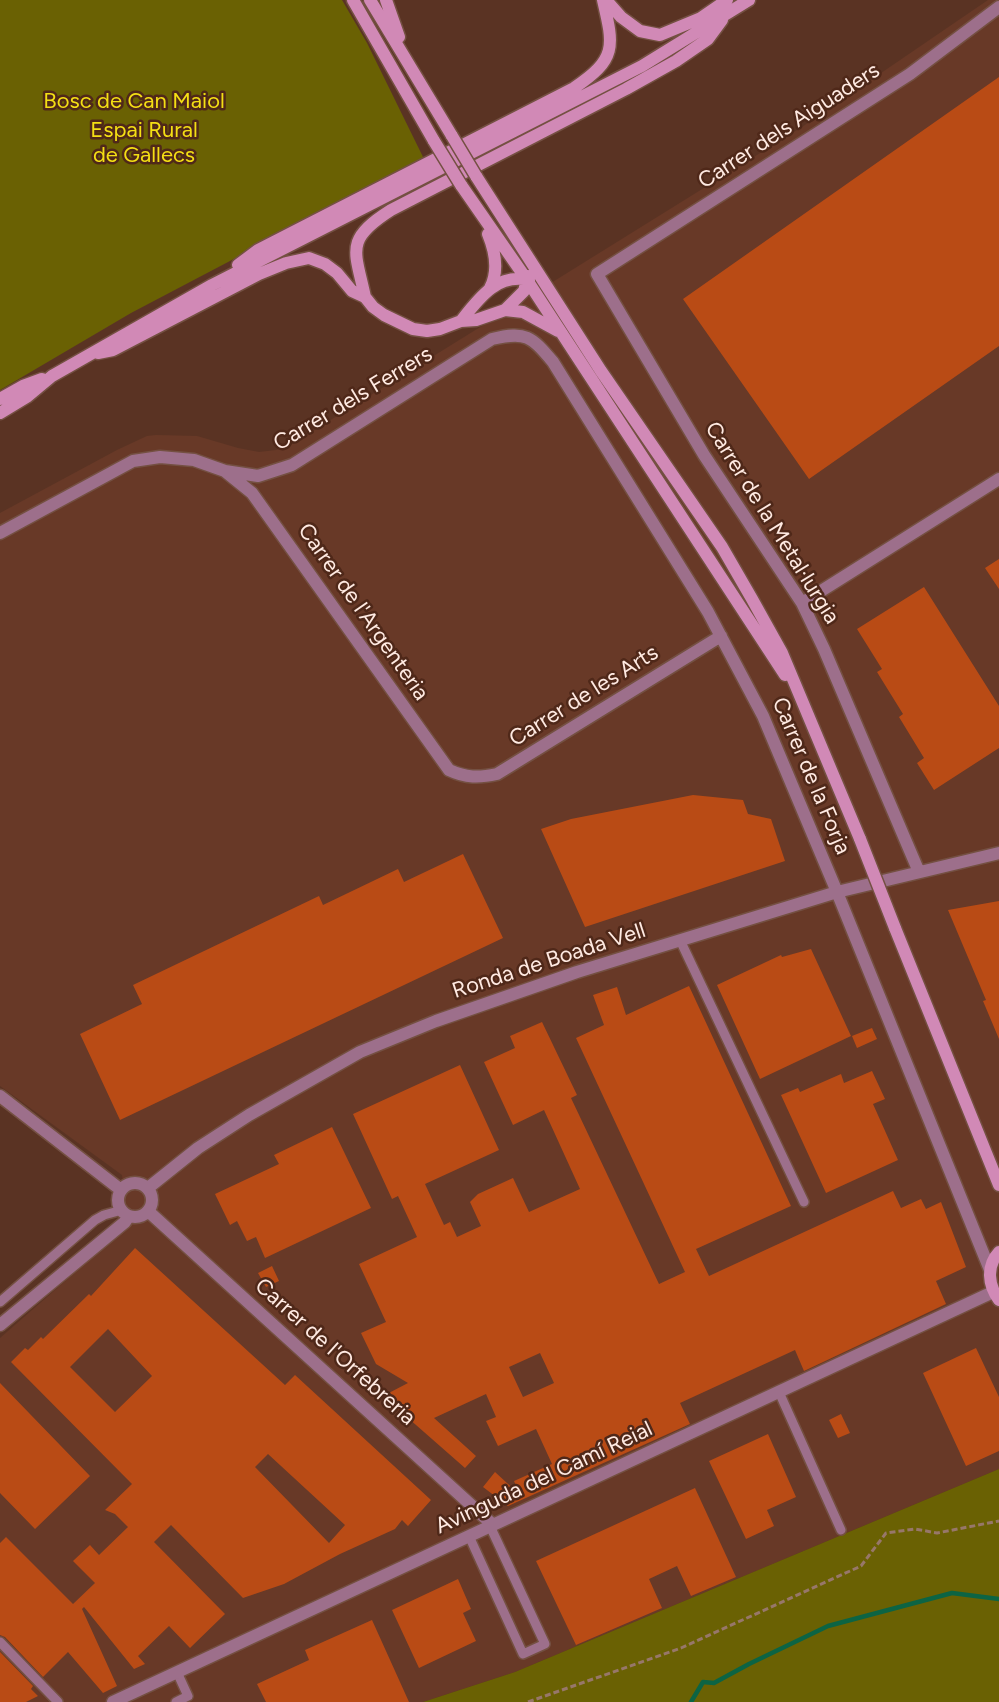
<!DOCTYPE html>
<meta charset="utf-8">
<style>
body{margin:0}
canvas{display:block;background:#5a3323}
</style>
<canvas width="999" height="1702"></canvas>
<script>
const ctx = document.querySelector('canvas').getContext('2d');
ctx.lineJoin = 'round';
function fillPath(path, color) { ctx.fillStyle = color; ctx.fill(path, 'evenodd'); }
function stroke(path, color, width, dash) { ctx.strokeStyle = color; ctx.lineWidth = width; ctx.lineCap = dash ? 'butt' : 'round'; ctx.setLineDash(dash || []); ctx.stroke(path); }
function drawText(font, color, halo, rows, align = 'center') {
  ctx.font = font + ' Figtree,sans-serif'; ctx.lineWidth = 5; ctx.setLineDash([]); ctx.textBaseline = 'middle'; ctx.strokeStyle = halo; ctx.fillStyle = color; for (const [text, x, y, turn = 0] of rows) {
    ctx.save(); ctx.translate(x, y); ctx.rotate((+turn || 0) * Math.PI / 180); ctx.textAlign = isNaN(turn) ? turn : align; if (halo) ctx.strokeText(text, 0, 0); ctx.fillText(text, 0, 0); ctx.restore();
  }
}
fillPath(new Path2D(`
 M988,0h11v1469l-484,203 -92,30h-423v-364l128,-112 -6,-51 -122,-89v-573l117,-63 30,-14 9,-1 41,1 41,12 21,4 17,-2 16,-6 510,-317z`), '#683927');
fillPath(new Path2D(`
 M0,0h342l25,43 57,116 -293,154 -131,77z
 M999,1469v233h-576l92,-30z`), '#6a6103');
stroke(new Path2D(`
 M691,1702l12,-20 11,1 35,-19 79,-38 124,-33 47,6`), '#0c6444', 4.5);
fillPath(new Path2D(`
 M999,77v269l-190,133 -126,-180z
 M999,559v30l-14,-21z
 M924,587l75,119v42l-65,42 -17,-27 7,-5 -25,-41 4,-3 -26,-42 5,-3 -25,-40z
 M693,795l50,5 5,14 23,5 14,42 -200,66 -44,-98 30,-10z
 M463,854l40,84 -383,182 -40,-86 62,-30 -9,-19 186,-89 4,9 75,-36 6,13z
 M999,901v138l-16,-38 3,-1 -38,-90z
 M811,949l40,87 -91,43 -43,-94 64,-30 1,2z
 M689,986l102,220 -95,43 13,27 184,-85 8,17 20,-9 5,10 15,-7 25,65 -30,14 10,23 -142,67 -9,-21 -115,53 10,21 -182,82 -25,-19 12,-15 25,23 -6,-14 38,-17 -16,-35 -38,17 -12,-25 10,-4 -10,-23 -52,24 42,38 -11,12 -82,-72 25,-13 -32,-19 -15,-31 25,-11 -27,-58 58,-27 -19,-41 -6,3 -39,-85 107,-49 39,85 -74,34 19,41 6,-3 7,15 24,-11 -11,-24 8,-8 35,-16 16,34 51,-23 -36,-79 -31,15 -29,-63 31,-14 -5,-12 32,-14 35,73 -6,3 88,186 26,-12 -109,-234 28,-13 -11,-30 24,-8 9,28zM540,1353l14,30 -31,14 -14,-30z
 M872,1028l5,11 -20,9 -5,-12z
 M872,1071l13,28 -12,5 25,56 -72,33 -45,-98 17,-7 2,4 41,-18 3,9z
 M332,1127l39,81 -106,50 -9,-21 -9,4 -10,-20 -7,4 -15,-31 64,-30 -5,-9z
 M135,1248l150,137 10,-10 136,125 -23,26 -6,-6 -7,9 -55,25 -56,30 -41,14 -72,-73 -17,17 71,72 -35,34 -21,-22 -31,30 7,8 -11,5 -50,-62 -2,2 35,77 -14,7 -35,-41 -25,25 -38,-40 -5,-2v-92l6,-6 67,67 22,-21 -22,-22 17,-16 9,10 29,-28 -13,-13 -10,-4 27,-26 -121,-122 14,-14 3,2 13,-13 2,2 46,-45 2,2zM108,1329l44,47 -37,36 -45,-45zM268,1454l77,71 -16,18 -74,-76z
 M272,1266l7,15 -13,6 -8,-14z
 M976,1348l23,49v54l-33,15 -43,-93z
 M0,1383l90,93 -55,53 -35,-36z
 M841,1414l9,19 -12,5 -9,-18z
 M768,1434l28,63 -29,13 7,16 -28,13 -37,-78z
 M695,1488l41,89 -45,19 -14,-30 -28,13 13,29 -86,37 -40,-84z
 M458,1579l13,30 -8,4 13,28 -57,27 -27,-58z
 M372,1620l37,82h-143l-9,-18 52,-24 -4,-10z
 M0,1652l33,34 -2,3 7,7 -12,6h-26z`), '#b94b15');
const lane = new Path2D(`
 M680,940l124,262
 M0,1302l95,-82 9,-5 18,-5
 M779,1392l62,138
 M469,1536l54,118 22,-10 -55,-118
 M0,1642l58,60
 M176,1702l12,-6 -11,-24`);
const street = new Path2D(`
 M226,472l26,21 197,277c17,8 30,8 48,4l224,-138
 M0,533l133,-72 27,-4 34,3 31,11 33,5 34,-11 200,-126c34,-8 39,-3 61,23l155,250 55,104 74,176 153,378
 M802,603l197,-124
 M919,872l-95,-223 -22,-46 -98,-148 -107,-181 313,-200 89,-67
 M0,1096l121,94
 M118 1200a17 17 0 1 1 34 0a17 17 0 1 1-34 0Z
 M148,1188l50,-40 51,-33 111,-63 76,-31 141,-49 260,-80 162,-39
 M148,1211l345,314
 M0,1325l125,-103 4,-6
 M113,1702l880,-410`);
const secondary = new Path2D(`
 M353,0l81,141
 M370,0l82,136
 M386,0l13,37
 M606,0l15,17 19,14 20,4 41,-17 26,-18
 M476,176l125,195 121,176 30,52 30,54 78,186
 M461,185l66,95 258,395
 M488,234c7,17 11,37 2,54
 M238,265l20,-15 316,-162c43,-29 40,-41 29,-88
 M365,297c-10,-47 -21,-57 26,-87l235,-121 50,-28 32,-22 14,-19
 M505,310l18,2 35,19
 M461,321c18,-23 36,-48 68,-41
 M98,353l15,-3 146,-76 27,-11 23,-5 16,6 12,9 15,18 13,6 8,10 11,8 29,14 14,2 13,-2 21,-8 15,-1 29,-10 19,-19 4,-15
 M0,399l23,-13 19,-7
 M0,413l28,-17 24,-20 160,-91 430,-219 107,-66
 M895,928l104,257
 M999,1252c-13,14 -11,33 0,48`);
stroke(lane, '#745042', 12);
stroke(street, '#745042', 15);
stroke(secondary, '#745042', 15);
stroke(new Path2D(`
 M528,1702l153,-54 180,-82 25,-33 29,-4 22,4 62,-12`), '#97776a', 3, [6, 3]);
stroke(lane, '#9d6f8b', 9);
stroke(street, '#9d6f8b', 12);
stroke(secondary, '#d189b6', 12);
const secondaryBridge = new Path2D(`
 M452,136l24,40
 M434,141l27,44
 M860,839l35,89`);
stroke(secondaryBridge, '#745042', 15, []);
stroke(secondaryBridge, '#d189b6', 12);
drawText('22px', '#f4df14', '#4f2819', [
 ["Bosc de Can Maiol",134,102],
 ["Espai Rural",144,131],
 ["de Gallecs",144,156]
]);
drawText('22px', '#ffeae2', '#4f2819', [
 ["Carrer dels Aiguaders",789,126,-33],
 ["Carrer dels Ferrers",353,399,-31],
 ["Carrer de la Metal·lurgia",772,523,58],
 ["Carrer de l'Argenteria",363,612,55],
 ["Carrer de les Arts",584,696,-32],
 ["Carrer de la Forja",811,776,67],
 ["Ronda de Boada Vell",549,961,-18],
 ["Carrer de l'Orfebreria",335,1352,42],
 ["Avinguda del Camí Reial",544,1478,-25]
]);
</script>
